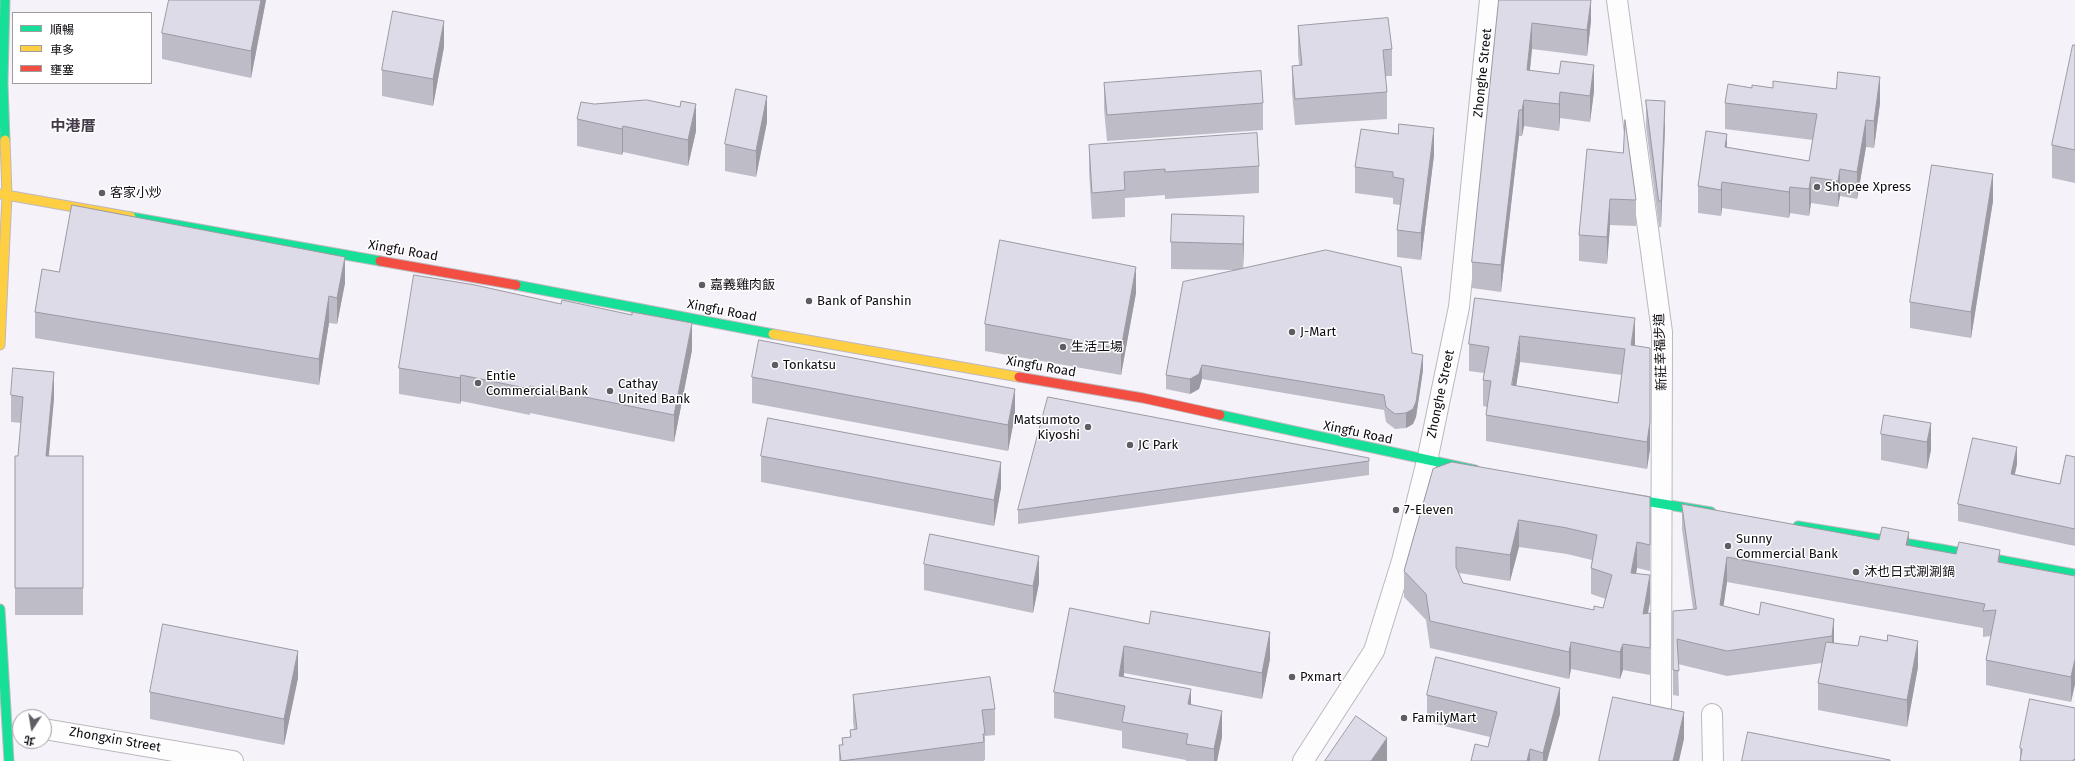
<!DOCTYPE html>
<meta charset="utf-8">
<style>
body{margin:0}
#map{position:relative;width:2075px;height:761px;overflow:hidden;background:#f6f2fa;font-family:"Fira Sans","Noto Sans TC",sans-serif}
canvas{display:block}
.legend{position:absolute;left:12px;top:12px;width:140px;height:72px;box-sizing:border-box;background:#fff;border:1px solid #9f9da0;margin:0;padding:5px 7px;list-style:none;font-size:12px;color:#0f0b11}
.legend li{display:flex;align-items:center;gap:8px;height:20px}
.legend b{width:20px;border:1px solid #9f9da0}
.north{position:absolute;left:12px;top:709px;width:40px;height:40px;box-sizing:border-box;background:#fff;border:1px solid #9f9da0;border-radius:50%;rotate:192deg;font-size:11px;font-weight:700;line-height:16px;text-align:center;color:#0f0b11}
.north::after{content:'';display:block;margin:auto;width:14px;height:18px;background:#605c63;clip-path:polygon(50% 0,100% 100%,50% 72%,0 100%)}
</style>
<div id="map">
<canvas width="2075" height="761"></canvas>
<ul class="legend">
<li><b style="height:5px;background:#16e098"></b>順暢</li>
<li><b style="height:5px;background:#ffcf43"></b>車多</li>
<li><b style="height:5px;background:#f24e42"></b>壅塞</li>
</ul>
<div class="north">北</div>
</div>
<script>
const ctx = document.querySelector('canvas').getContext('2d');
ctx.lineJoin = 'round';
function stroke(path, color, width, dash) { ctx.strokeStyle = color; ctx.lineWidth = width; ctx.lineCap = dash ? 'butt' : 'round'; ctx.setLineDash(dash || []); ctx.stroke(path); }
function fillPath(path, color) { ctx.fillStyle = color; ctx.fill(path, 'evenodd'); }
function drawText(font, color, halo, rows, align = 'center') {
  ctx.font = font + ' "Fira Sans","Noto Sans TC",sans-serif'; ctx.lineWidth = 3; ctx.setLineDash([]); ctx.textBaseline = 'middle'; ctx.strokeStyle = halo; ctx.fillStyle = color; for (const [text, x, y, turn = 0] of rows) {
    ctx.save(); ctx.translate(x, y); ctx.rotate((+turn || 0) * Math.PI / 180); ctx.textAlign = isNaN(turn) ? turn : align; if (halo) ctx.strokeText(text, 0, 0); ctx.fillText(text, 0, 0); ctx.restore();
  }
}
const street = new Path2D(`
 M1617,0l45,332 -1,374
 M1712,714l1,47
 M44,729l189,32
 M1303,761l71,-110 28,-90 25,-100 32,-154 31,-307`);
const fast = new Path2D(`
 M5,0l-2,83 2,57
 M131,217l249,44
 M516,285l257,49
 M1220,415l255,55
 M1621,497l90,15
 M1798,526l143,23 134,25
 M0,609l9,152`);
const slow = new Path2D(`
 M0,194l131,23
 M773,334l246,43
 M0,345l7,-150 -2,-55`);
const jam = new Path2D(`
 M380,261l136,24
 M1019,377l124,21 77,17`);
stroke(street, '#bcb8bf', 22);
stroke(fast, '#bcb8bf', 11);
stroke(slow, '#bcb8bf', 11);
stroke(jam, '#bcb8bf', 11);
stroke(street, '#fefdfe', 20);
stroke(fast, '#16e098', 9);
stroke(slow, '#ffcf43', 9);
stroke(jam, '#f24e42', 9);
fillPath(new Path2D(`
 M266,0l-15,78 -89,-19v-26z
 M1499,0h92v21l-4,35 -55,-7 -2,21 64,21 -4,31 -30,-4 -1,13 -35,-5 -2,10h-3l-18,156 -29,-4v-26z
 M1298,26l94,23v27h-7l2,16v27l-92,6 -3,-33v-26l7,-1 -1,-12z
 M2075,45v138l-23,-5v-33z
 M444,47l-11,59 -51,-10v-26z
 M1104,83l159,20v27l-156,11 -3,-32z
 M1646,100l19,27 -4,100h-2l-13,-100z
 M1725,103h155l-6,45 -8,-1 -9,52 -17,-3 -2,11 -27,-4 -2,13 -19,-3 -1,5 -67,-10 -1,8 -23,-3v-27l29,-39 82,14 4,-21 -88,-11z
 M577,119l119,12 -8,35 -65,-14 -1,3 -45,-9z
 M767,122l-11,55 -31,-6v-27z
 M1089,145l170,21v27l-94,6v-4l-40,3v19l-33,2 -3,-48z
 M1587,149l49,51v26l-26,-1 -3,39 -28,-3v-26z
 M1434,155l-13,105 -24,-3v-27l3,-25 -7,-1v-6l-38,-5v-26z
 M1993,201l-22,137 -61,-10v-26z
 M1171,242h73l-1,26 169,85 11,17 -7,47 -3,7 -7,4 -11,1 -9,-7 -2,-12 -182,-31 -3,10 -9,5 -24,-5v-14l68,-105 -63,-1z
 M59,272l286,11 -8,41 -8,-1 -10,62 -284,-47v-26z
 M1136,293l-15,82 -136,-24v-27z
 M1475,298l159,48 16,103 -3,20 -161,-28v-26l1,-8 -4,-1v-26l1,-7 -15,-2v-27zM1520,362l102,13 -4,28 -102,-17z
 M692,350l-18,92 -144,-29v2l-69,-14 -1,3 -61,-10v-26z
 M752,377l263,38 -7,36 -256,-48z
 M11,395l43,3 -5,58h34v159h-68v-159h3l3,-33 -10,-1z
 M1931,423v27l-4,19 -46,-9v-26z
 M761,456l240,32 -7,38 -233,-44z
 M2075,457v89l-117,-25v-17l59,-40 -2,10 45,10z
 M1369,458v17l-351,49v-14z
 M1433,469l217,28v74l-13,-3 -1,6 14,28 -2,11h2v62l-27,-5 -3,9 -49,-10 -2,10 -139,-31 -4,-28 -22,-23v-26zM1519,547l48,7 25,6 -1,8v26l15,5 -3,9 -9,2 -131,-27 -4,-10 51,8z
 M1682,504l393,72v108l-4,18 -85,-17v-25l5,-24 -8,1v-9l-256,-46 -4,24 36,9 75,4v24l84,24 -11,60 -89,-17v-27l4,-20 -95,13 -49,-12 1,32 -6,-1v-84l20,-2 -11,-80z
 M924,564l115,19 -6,30 -109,-23z
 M1070,608l200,51 -8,40 -138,-26v3l67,29 31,32 -5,24h-31v-1l-64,-12v-17l-68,-13v-26z
 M298,678l-14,67 -134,-26v-27z
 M853,695l142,14v26l-10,1v24h-1v1h-145v-16h3v-7h8v-8l4,-1 -1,-7z
 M1427,695l133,19 -13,47h-76l17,-14 2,-10 -63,-15z
 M2075,708v53h-55v-13z`), '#bebcc7');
fillPath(new Path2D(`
 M261,0h5l-15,78v-27z
 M1591,0v21l-4,35v-26z
 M444,21v26l-11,59v-27z
 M1532,23v26l-5,47v-26z
 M1594,65v26l-4,31v-26z
 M1880,77v26l-6,45v-27z
 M1560,92v26l-1,13v-27z
 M767,96v26l-11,55v-26z
 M1524,100v26l-2,10v-26z
 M1665,101v26l-4,100v-26z
 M696,104v27l-8,35v-26z
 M1519,110v26l-18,156v-27z
 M1866,120v27l-9,52v-27z
 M623,126v26l-1,3v-26z
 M1434,128v27l-13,105v-27z
 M1727,134v27l-2,-14z
 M1840,169v27l-2,11v-26z
 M1993,174v27l-22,137v-26z
 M1811,177v26l-2,13v-27z
 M1722,182v26l-1,8v-26z
 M1790,187v26l-1,5v-26z
 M1610,199v26l-3,39v-27z
 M1244,216v26l-1,28v-26z
 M345,257v26l-8,41v-26z
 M1136,267v26l-15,82v-26z
 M329,296v27l-10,62v-26z
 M1635,318v26l-4,28v-27z
 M692,323v27l-18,92v-27z
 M1520,336v26l-8,50v-27z
 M1423,355v15l-7,47 -3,7 -7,4v-15z
 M1202,365v14l-3,10 -9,5v-15z
 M54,372v26l-8,85v-27z
 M1650,374v75l-3,20v-27z
 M461,375v26l-1,3v-26z
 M1015,389v26l-7,36v-26z
 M1931,423v27l-4,19v-27z
 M2017,447v17l-6,27v-17z
 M1001,462v26l-7,38v-26z
 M1519,520v27l-9,34v-26z
 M1909,532v26l-3,-13z
 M1637,542v26l-6,31v-26z
 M2000,550v25l-2,-13z
 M1039,556v27l-6,30v-27z
 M1727,557v25l-7,48v-25z
 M1650,575v27l-7,38v-26z
 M1834,619v25l-2,17v-25z
 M1270,632v27l-8,40v-26z
 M1918,641v26l-11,60v-27z
 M1571,642v27l-2,10v-27z
 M1623,644v26l-3,9v-27z
 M1124,646v27l-5,29v-26z
 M298,651v27l-14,67v-26z
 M2075,659v25l-4,18v-25z
 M1560,688v26l-13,47h-4v-8z
 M1191,689v27l-3,-12z
 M1222,711v26l-5,24h-3v-12z
 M1684,712v27l-5,22h-6z
 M1387,738v23h-16z
 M1530,749v12h-3z`), '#9b99a2');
const building = new Path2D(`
 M169,0h92l-10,51 -89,-18z
 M1499,0h92l-4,30 -55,-7 -5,47 32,4 2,-13 33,4 -4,31 -30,-4 -1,12 -35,-4 -2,10h-3l-18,155 -29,-3z
 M393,11l51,10 -11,58 -51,-9z
 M1388,18l4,31 -9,1 4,42 -92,7 -3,-33 10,-1 -4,-39z
 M2073,45h2v105l-23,-5z
 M1261,71l2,32 -156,12 -3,-32z
 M1838,72l42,5 -6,44 -8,-1 -9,52 -17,-3 -2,12 -27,-4 -2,12 -19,-2 -1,5 -67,-10 -1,8 -23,-4 8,-55 21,3 -2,13 84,14 8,-47 -92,-11 3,-19 24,4v-3l21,3v-7l63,8z
 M736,89l31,7 -11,55 -31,-7z
 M647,100l33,7 1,-6 15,3 -8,36 -65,-14 -1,3 -45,-10 4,-17 13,2z
 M1646,100l19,1 -4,100h-2z
 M1625,120l11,80 -26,-1 -3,38 -28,-2 8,-86 36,4z
 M1399,124l35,4 -13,105 -24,-3 7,-51 -11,-2v-5l-38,-5 6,-38 37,5z
 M1257,133l2,33 -94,6v-3l-41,3 1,18 -33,3 -3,-48z
 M1932,165l61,9 -22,138 -61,-10z
 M72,205l273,52 -8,41 -8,-2 -10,63 -284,-47 7,-43 17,3z
 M1172,214l72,2 -1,28 -72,-2z
 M1000,240l136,27 -15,82 -136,-25z
 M1326,250l75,17 11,86 11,2 -7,47 -3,7 -7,4 -11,1 -9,-7 -2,-12 -182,-30 -3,9 -9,5 -24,-4 17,-93z
 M414,275l61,10 86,19 1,-4 70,15v-3l60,11 -18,92 -144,-29v3l-69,-14 -1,3 -61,-10z
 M1475,298l160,20 -4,27 19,3v74l-3,20 -161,-27 5,-34 -8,-1 6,-33 -20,-3zM1520,336l105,13 -7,54 -106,-18z
 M759,340l256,49 -7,36 -256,-48z
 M13,368l41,4 -8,84h37v132h-68v-132h3l5,-59 -12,-2z
 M1048,397l321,61v3l-351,49z
 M1884,415l47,8 -4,19 -46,-8z
 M768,418l233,44 -7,38 -233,-44z
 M1973,438l44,9 -6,27 49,10 6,-29 9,2v72l-117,-25z
 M1452,462l198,35v48l-13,-3 -6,31 19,2 -7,39 7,-1v35l-27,-4 -3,8 -49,-10 -2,10 -139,-31 -4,-27 -22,-23 29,-102zM1519,520l48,8 30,7 -6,33 21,7 -9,33 -9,-2v4l-131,-27 -7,-16v-20l54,8z
 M1682,504l197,36 3,-13 27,5 -3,13 50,9 3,-12 41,8 -2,12 77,14v83l-4,18 -85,-17 10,-50 -13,1 2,-7 -258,-47 -7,48 39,10 2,-13 73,17 -2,17 -105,15 -50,-12 2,32 -6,-1v-59l23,-2z
 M930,534l109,22 -6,30 -109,-22z
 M1070,608l79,16 2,-13 119,21 -8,41 -138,-27 -5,30 72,13 -3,15 34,7 -8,38 -28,-5 2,-10 -66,-12 3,-16 -71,-14z
 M163,624l135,27 -14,68 -134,-27z
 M1888,635l30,6 -11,59 -89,-17 8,-41 32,4 2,-10 27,5z
 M1436,657l124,31 -17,65 -13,-4 -3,12h-56l4,-17 13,3 9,-35 -70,-17z
 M990,677l5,32 -13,1 3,24h-2l1,8 -143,19 -2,-16h4l-1,-7 9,-1 -1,-7 7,-1 -4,-34z
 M1613,697l71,15 -11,49h-74z
 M2030,699l45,9v52l-1,-1 -1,2h-53l2,-12 -2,-1z
 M1356,716l31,22 -16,23h-46z
 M1748,732l142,28v1h-148z`);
fillPath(building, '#dddbe7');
stroke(building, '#9b99a2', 1);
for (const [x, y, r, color] of [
 [1817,187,4,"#605c63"],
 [102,193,4,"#605c63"],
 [702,285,4,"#605c63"],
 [809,301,4,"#605c63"],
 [1292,332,4,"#605c63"],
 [1063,347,4,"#605c63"],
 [775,365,4,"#605c63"],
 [478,383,4,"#605c63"],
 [610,391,4,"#605c63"],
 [1088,427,4,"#605c63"],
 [1130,445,4,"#605c63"],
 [1396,510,4,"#605c63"],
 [1728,546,4,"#605c63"],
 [1856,572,4,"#605c63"],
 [1292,677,4,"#605c63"],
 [1404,718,4,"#605c63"]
]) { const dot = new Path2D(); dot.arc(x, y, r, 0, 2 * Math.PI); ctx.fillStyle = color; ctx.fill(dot); stroke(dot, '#fff', 1.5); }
drawText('13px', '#0f0b11', '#fff', [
 ["Zhonghe Street",1483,73,-84],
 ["Xingfu Road",403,251,10],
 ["Xingfu Road",722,311,11],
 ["新莊幸福步道",1661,352,-92],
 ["Xingfu Road",1041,367,10],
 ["Zhonghe Street",1441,394,-78],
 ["Xingfu Road",1358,433,12],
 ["Zhongxin Street",115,740,10]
]);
drawText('13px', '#0f0b11', '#fff', [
 ["Shopee Xpress",1825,187],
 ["客家小炒",110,193],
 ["嘉義雞肉飯",710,285],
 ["Bank of Panshin",817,301],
 ["J-Mart",1300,332],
 ["生活工場",1071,347],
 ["Tonkatsu",783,365],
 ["Entie",486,376],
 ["Commercial Bank",486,391],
 ["Cathay",618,384],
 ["United Bank",618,399],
 ["Matsumoto",1080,420,"right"],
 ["Kiyoshi",1080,435,"right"],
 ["JC Park",1138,445],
 ["7-Eleven",1404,510],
 ["Sunny",1736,539],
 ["Commercial Bank",1736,554],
 ["沐也日式涮涮鍋",1864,572],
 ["Pxmart",1300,677],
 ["FamilyMart",1412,718]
], 'left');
drawText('bold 15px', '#433a49', '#fff', [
 ["中港厝",73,127]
]);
</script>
